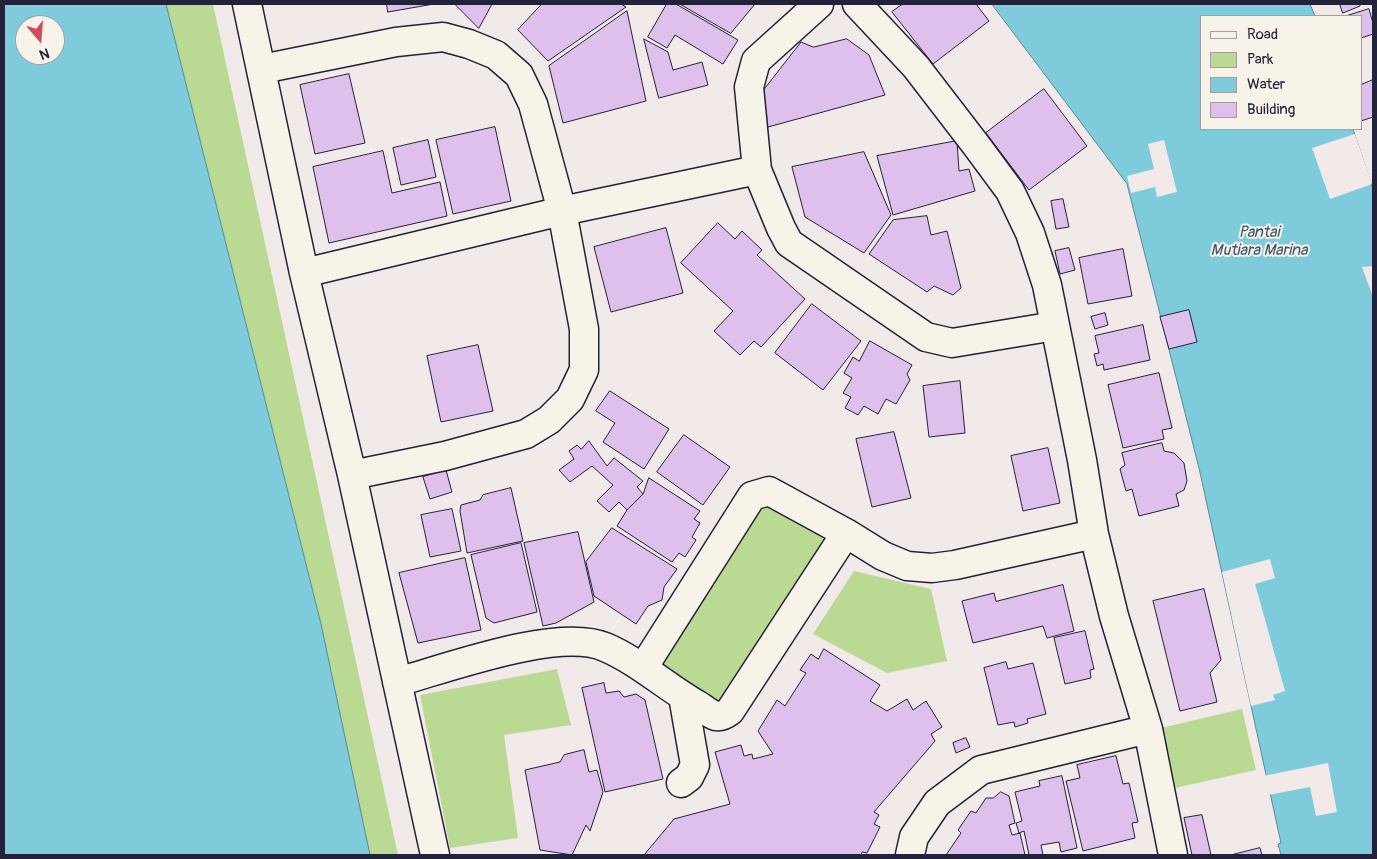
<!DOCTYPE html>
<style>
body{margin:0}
#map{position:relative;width:1377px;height:859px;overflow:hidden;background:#f2e9e9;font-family:Pangolin,sans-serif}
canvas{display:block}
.frame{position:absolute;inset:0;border:5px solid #22223b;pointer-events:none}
.legend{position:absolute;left:1200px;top:15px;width:162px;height:115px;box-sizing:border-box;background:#f7f3e8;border:1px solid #a29fa3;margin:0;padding:6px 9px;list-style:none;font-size:15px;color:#22223b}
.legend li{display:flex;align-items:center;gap:10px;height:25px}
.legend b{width:25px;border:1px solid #a29fa3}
.north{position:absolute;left:15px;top:15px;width:50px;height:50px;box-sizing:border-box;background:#f7f3e8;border:1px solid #a29fa3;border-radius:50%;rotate:162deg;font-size:14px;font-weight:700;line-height:20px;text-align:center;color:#22223b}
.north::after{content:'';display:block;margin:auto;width:18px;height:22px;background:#d1495b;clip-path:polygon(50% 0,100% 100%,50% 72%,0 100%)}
</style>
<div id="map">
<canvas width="1377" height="859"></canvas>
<div class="frame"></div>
<ul class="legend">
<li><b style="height:6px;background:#f7f3e8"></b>Road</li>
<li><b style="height:14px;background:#bad992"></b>Park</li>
<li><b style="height:14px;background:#7eccdb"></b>Water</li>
<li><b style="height:14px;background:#dfbfeb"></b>Building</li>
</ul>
<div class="north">N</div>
</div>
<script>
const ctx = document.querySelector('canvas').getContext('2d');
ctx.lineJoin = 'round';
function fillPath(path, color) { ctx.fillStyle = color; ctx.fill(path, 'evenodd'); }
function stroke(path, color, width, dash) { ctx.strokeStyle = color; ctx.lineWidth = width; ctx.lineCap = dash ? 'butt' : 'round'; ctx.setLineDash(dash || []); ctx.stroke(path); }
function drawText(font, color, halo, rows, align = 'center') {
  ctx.font = font + ' Pangolin,sans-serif'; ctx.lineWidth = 4; ctx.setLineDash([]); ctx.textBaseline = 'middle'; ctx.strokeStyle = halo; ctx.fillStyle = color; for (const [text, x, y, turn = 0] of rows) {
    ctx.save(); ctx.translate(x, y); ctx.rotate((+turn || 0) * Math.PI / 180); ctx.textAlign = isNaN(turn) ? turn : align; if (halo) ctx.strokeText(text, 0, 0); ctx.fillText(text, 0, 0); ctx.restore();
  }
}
fillPath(new Path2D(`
 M57,4h156l185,851h-94z
 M769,498l63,39 -109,168 -68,-32z
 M854,571l77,18 16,72 -60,12 -74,-39z
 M557,669l14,56 -67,10 14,103 -68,10 -30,-153z
 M1242,709l14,61 -81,18 -14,-60z`), '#bad992');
const water = new Path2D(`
 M4,4h162l155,620 49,231h-366zM25,25h30v30h-30z
 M992,4h318l5,12h-114v113h152l20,60v666h-92l-3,-11 3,-1 -82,-375 -72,-284z`);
fillPath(water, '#7eccdb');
stroke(water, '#59889b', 1);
fillPath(new Path2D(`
 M1355,134l17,50 -42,15 -18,-51z
 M1164,140l13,52 -20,5 -2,-10 -24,6 -4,-17 27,-7 -6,-25z
 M1373,266v31l-11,-30z
 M1270,559l5,19 -20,6 30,107 -12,4 2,5 -24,6 -29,-134z
 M1328,763l9,49 -21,4 -6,-29 -42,8 -5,-19z`), '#f2e9e9');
const building = new Path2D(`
 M387,4h47l-46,8z
 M455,4h37l-13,24z
 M542,4h79l5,3 -78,54 -30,-31z
 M667,4h9l62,36 -15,24 -48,-29 -8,13 -19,-11z
 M680,4h75l-24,29z
 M903,4h73l13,17 -56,43 -41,-52z
 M1340,4h20v2l-17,7z
 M1369,9l4,14v11l-12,4v-22h-15z
 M627,11l19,90 -83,22 -14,-57z
 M644,39l24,13 5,18 29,-8 6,23 -49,13z
 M847,39l22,16 16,40 -117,32 -10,-30 43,-55 12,5z
 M349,74l16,69 -50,11 -15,-69z
 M1373,80v37l-12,4v-36z
 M1044,89l43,57 -58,44 -43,-57z
 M495,127l16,74 -58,13 -17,-74z
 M428,140l8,37 -35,8 -8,-37z
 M957,141l2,30 10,-2 6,22 -82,24 -16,-59z
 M383,151l9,42 48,-11 7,34 -118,27 -16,-76z
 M864,152l27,63 -27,38 -59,-36 -13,-50z
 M1063,199l6,28 -13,2 -5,-28z
 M927,216l4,19 16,-4 14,57 -8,7 -19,-9 -7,6 -58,-38 24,-34z
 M718,223l17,16 7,-8 20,19 -5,5 48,44 -44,48 -7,-6 -14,14 -26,-24 19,-20 -52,-48z
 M666,228l17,65 -72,19 -17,-65z
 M1069,248l6,22 -15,4 -5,-23z
 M1123,249l9,47 -44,8 -9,-46z
 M812,304l49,37 -38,49 -48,-37z
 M1189,310l8,32 -28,7 -9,-32z
 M1105,313l3,12 -13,4 -4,-12z
 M1143,325l7,35 -46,10 -1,-6 -6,2 -3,-12 5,-1 -4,-17z
 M870,341l42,24 -5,9 3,6 -14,24 -10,-5 -8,15 -14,-8 -6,9 -13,-7 6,-11 -8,-4 9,-15 -8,-5 9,-16 6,4z
 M478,345l15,66 -52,11 -14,-66z
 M1159,373l13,55 -10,2 2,9 -41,9 -15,-63z
 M960,381l5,52 -36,4 -6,-51z
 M610,391l59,38 -25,40 -41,-27 12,-19 -19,-12z
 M894,432l17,66 -39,9 -16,-68z
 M684,435l46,32 -27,38 -46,-33z
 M589,441l18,25 7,-8 29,23 -6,6 6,7 -16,16 -8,-8 -10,10 -12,-11 16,-16 -21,-19 -22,16 -11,-12 15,-11 -5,-8 8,-6 4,4z
 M1162,443l2,8 10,2 10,10 3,18 -3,9 -8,4 3,12 -40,10 -7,-27 -6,2 -6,-22 5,-4 -3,-12z
 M1048,448l12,55 -37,8 -12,-55z
 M446,470l6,22 -22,7 -7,-22z
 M649,478l51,33 -6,8 6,4 -8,14 4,3 -11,17 -6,-4 -7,9 -55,-36 10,-16 16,-16z
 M511,488l12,53 -56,12 -7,-42 1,-6 19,-5 3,-5z
 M452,509l9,42 -31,6 -9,-42z
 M612,528l65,41 -13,18 -2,13 -14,6 -12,18 -42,-28 -8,-34z
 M578,532l16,70 -38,21 -13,3 -19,-83z
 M521,543l16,69 -43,11 -8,-5 -15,-63z
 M465,558l16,72 -63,13 -19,-70z
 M1063,585l11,46 -27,7 -4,-12 -70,17 -11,-42 32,-8 2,8z
 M1204,589l17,71 -11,13 7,29 -37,9 -27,-110z
 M1085,631l9,38 -4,1 1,8 -26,6 -11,-46z
 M824,649l56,36 -10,16 17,10 20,-12 6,11 13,-9 16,26 -11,7 4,7 -61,71 5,3 -5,9 6,3 -13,26 -5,-1 -1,3h-217l30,-36 56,-15 -15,-52 26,-7 3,11 8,-2 1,5 20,-5 -15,-23 19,-31 8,6 21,-33 -6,-3 11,-16 7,5z
 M1006,662l2,7 25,-6 13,51 -19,5 1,4 -13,4 -1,-5 -16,3 -14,-57z
 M604,683l2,10 13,-2 5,6 12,-3 9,6 18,79 -58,13 -23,-104z
 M966,738l4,9 -14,6 -3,-10z
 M584,750l5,22 8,-2 6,22 -13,39 -4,-6 -14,30 -32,-5 -15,-80 35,-8 4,-7z
 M1116,756l7,28 6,-1 9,39 -6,1 3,15 -52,13 -17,-70 14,-3 -3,-13z
 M1062,776l15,72 -16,4 -2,-10 -18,3 2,10h-14l-5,-24 -5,2 -3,-10 6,-2 -7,-29 25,-6 -1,-5z
 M1001,792l8,4 6,27 -6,2 3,10 8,-2 5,22h-79l15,-22 -3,-3 13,-19 5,2 10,-15h7z
 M1202,815l9,40h-19l-8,-37z
 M1260,848l2,7h-31z`);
fillPath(building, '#dfbfeb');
stroke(building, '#22223b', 1);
const minor = new Path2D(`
 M247,4l57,269 48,202 83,380
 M819,4l-63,57 -7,26 8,83 24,58 8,15 137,94 26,6 103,-17
 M857,4l59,63 60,78 34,46 20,42 17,52 35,175 12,74 20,82 34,113 25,126
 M262,69l134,-27 47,-5 26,7 27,11 23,20 14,29 29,107 22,118v41l-14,29 -21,21 -23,14 -81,22 -93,19
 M304,273l258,-62 195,-41
 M643,668l109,-172 17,-5 77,42 37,23 24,10 25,2 23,-3 139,-31
 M397,682c51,-14 161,-55 208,-35 33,14 60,39 91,57 6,3 13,10 20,12 5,1 10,-2 14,-5l116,-178
 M681,783l8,-6 6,-12 -12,-69
 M910,855l4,-18 23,-34 44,-33 167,-41`);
stroke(minor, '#22223b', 31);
stroke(minor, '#f7f3e8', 28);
drawText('italic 16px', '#3e556b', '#f7f3e8', [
 ["Pantai",1259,233],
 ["Mutiara Marina",1259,251]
]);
</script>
